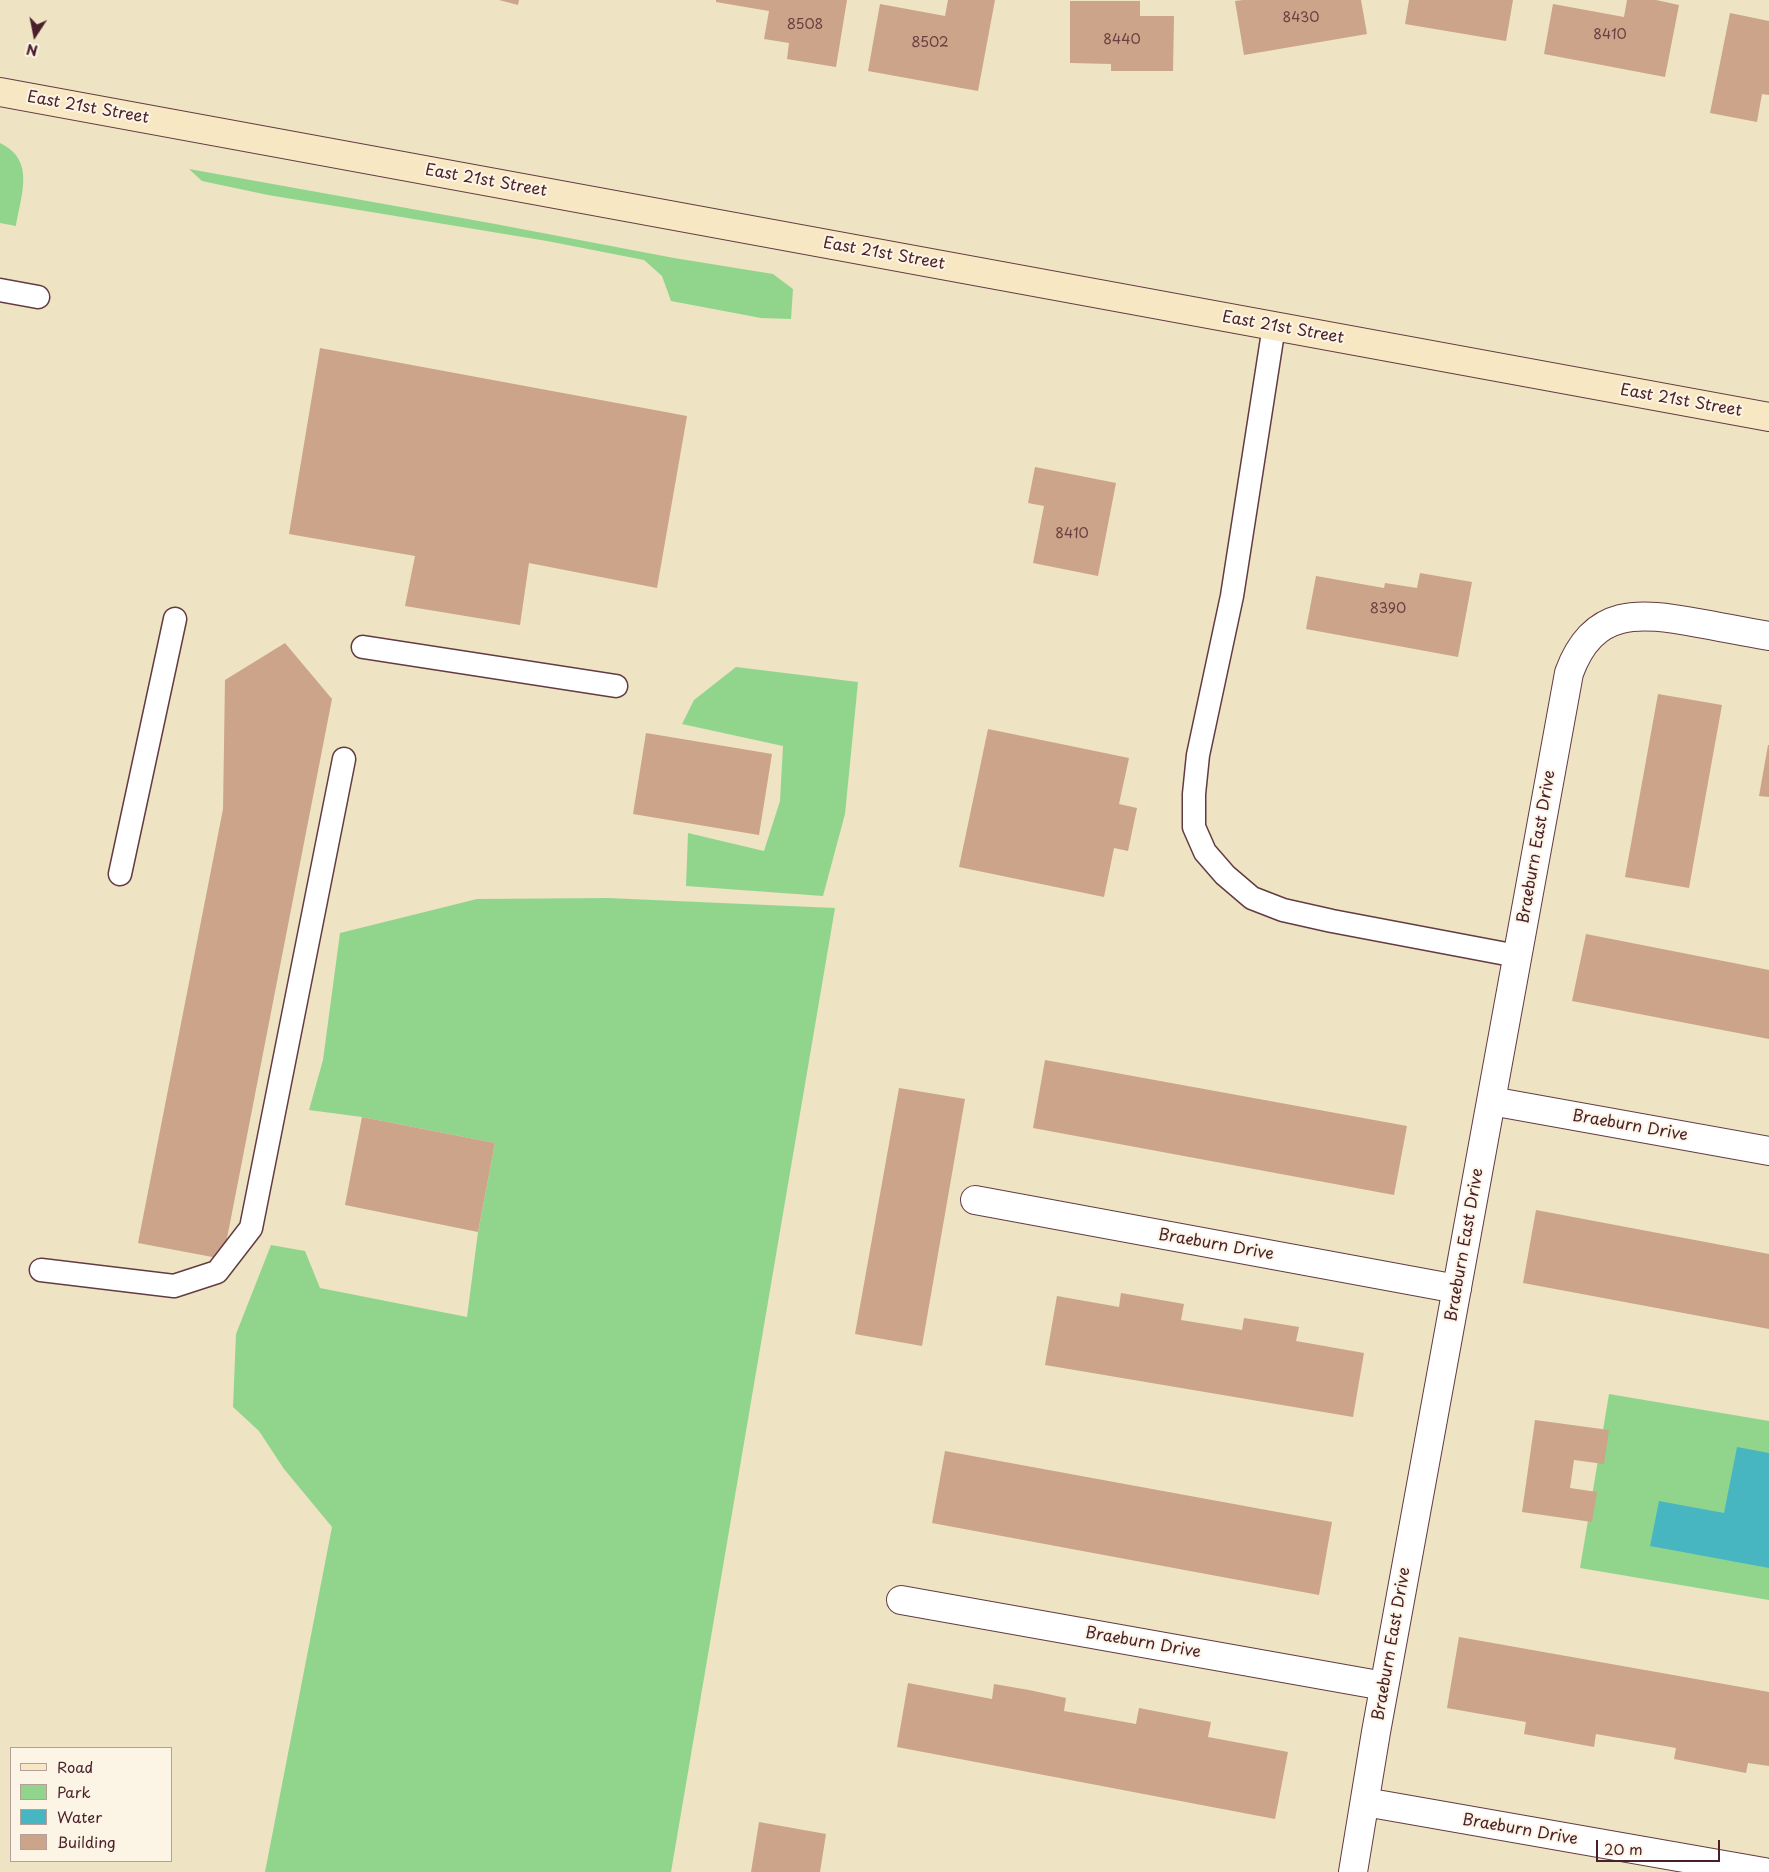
<!DOCTYPE html>
<style>
body{margin:0}
#map{position:relative;width:1769px;height:1872px;overflow:hidden;background:#eee3c3;font-family:"Playpen Sans",sans-serif}
canvas{display:block}
.legend{position:absolute;left:10px;top:1747px;width:162px;height:115px;box-sizing:border-box;background:#fcf5e5;border:1px solid #b59f9b;margin:0;padding:6px 9px;list-style:none;font-size:15px;color:#4a1f2b}
.legend li{display:flex;align-items:center;gap:10px;height:25px}
.legend b{width:25px;border:1px solid #b59f9b}
.north{position:absolute;left:10px;top:10px;width:50px;height:50px;-webkit-text-stroke:4px #fcf5e5;paint-order:stroke;rotate:191deg;font-size:14px;font-weight:700;line-height:20px;text-align:center;color:#4a1f2b}
.north::after{content:'';display:block;margin:auto;width:18px;height:22px;background:#4a1f2b;clip-path:polygon(50% 0,100% 100%,50% 72%,0 100%)}
.scale{position:absolute;left:1596px;top:1840px;width:124px;height:22px;box-sizing:border-box;border:2px solid #4a1f2b;border-top:0;padding-left:6px;font-size:15px;line-height:18px;white-space:nowrap;color:#4a1f2b;-webkit-text-stroke:4px #fcf5e5;paint-order:stroke}
</style>
<div id="map">
<canvas width="1769" height="1872"></canvas>
<ul class="legend">
<li><b style="height:6px;background:#f7e8c3"></b>Road</li>
<li><b style="height:14px;background:#91d58d"></b>Park</li>
<li><b style="height:14px;background:#48b6c1"></b>Water</li>
<li><b style="height:14px;background:#cca489"></b>Building</li>
</ul>
<div class="north">N</div>
<div class="scale">20 m</div>
</div>
<script>
const ctx = document.querySelector('canvas').getContext('2d');
ctx.lineJoin = 'round';
function fillPath(path, color) { ctx.fillStyle = color; ctx.fill(path, 'evenodd'); }
function stroke(path, color, width, dash) { ctx.strokeStyle = color; ctx.lineWidth = width; ctx.lineCap = dash ? 'butt' : 'round'; ctx.setLineDash(dash || []); ctx.stroke(path); }
function drawText(font, color, halo, rows, align = 'center') {
  ctx.font = font + ' "Playpen Sans",sans-serif'; ctx.lineWidth = 4; ctx.setLineDash([]); ctx.textBaseline = 'middle'; ctx.strokeStyle = halo; ctx.fillStyle = color; for (const [text, x, y, turn = 0] of rows) {
    ctx.save(); ctx.translate(x, y); ctx.rotate((+turn || 0) * Math.PI / 180); ctx.textAlign = isNaN(turn) ? turn : align; if (halo) ctx.strokeText(text, 0, 0); ctx.fillText(text, 0, 0); ctx.restore();
  }
}
fillPath(new Path2D(`
 M0,143c36,17 21,52 16,83l-16,-3z
 M189,169l301,54 184,35 99,16 20,15 -2,30 -30,-1 -90,-17 -9,-25 -18,-16 -97,-19 -279,-46 -66,-14z
 M736,667l122,15 -13,132 -22,82 -137,-10 2,-53 76,18 16,-50 3,-55 -101,-22 12,-24z
 M608,898l227,10 -164,964h-406l67,-345 -48,-58 -25,-38 -26,-24 3,-73 35,-89 34,6 15,37 147,29 11,-85 17,-89 -133,-26 -53,-7 14,-50 17,-127 137,-34z
 M1609,1394l160,27v179l-189,-32z`), '#91d58d');
fillPath(new Path2D(`
 M1737,1447l32,6v115l-119,-22 9,-45 65,12z`), '#48b6c1');
fillPath(new Path2D(`
 M499,0h20l-1,5z
 M716,0h131l-11,67 -49,-8 2,-16 -25,-4 5,-28 -53,-9z
 M948,0h47l-17,91 -110,-20 12,-67 65,12z
 M1243,0h118l6,34 -123,21 -9,-54z
 M1409,0h104l-7,41 -101,-17z
 M1627,0h29l23,5 -14,72 -121,-23 9,-50 71,13z
 M1070,1h70v15h34l-1,55h-62v-7l-41,-1z
 M1730,13l39,8v74l-7,-1 -5,28 -47,-9z
 M320,348l367,68 -30,172 -128,-25 -9,62 -115,-19 10,-50 -126,-22z
 M1035,467l81,16 -18,93 -65,-13 11,-57 -16,-3z
 M1420,573l52,9 -14,75 -152,-28 10,-53 68,12 1,-5 32,5z
 M285,643l47,56 -109,560 -85,-16 85,-434 2,-129z
 M1658,694l64,11 -33,183 -64,-11z
 M988,729l141,29 -10,46 18,4 -9,43 -14,-3 -10,49 -145,-30z
 M646,733l126,21 -13,81 -126,-21z
 M1768,745h1v52l-10,-1z
 M1586,934l183,36v69l-197,-38z
 M1045,1060l362,66 -13,69 -361,-67z
 M899,1088l66,11 -43,247 -67,-12z
 M362,1117l133,26 -17,89 -133,-27z
 M1536,1210l233,44v75l-246,-46z
 M1121,1293l63,11 -3,16 61,10 2,-12 55,9 -3,14 68,12 -11,64 -308,-52 12,-69 62,11z
 M1535,1420l74,10 -5,34 -30,-4 -4,28 27,4 -5,30 -70,-10z
 M945,1451l387,71 -13,73 -387,-72z
 M1459,1637l310,55v74l-21,-3 -2,10 -72,-14 2,-11 -80,-14 -2,13 -70,-13 2,-12 -79,-14z
 M908,1683l84,16 2,-15 35,6 37,8 -2,13 72,13 3,-16 72,14 -3,15 80,15 -13,67 -378,-72z
 M759,1822l67,12 -6,38h-69z`), '#cca489');
const lane = new Path2D(`
 M0,290l38,7
 M1274,326l-42,270 -34,159 -4,39v33l11,25 20,23 27,23 31,12 49,11 185,35
 M363,647l253,39
 M120,874l55,-255
 M41,1270l133,16 43,-14 34,-44 93,-469`);
const street = new Path2D(`
 M1491,1101l278,50
 M975,1200l482,89
 M901,1600l483,86
 M1365,1802l399,70
 M1353,1872l23,-140 193,-1059c24,-66 70,-61 129,-50 23,4 47,9 71,13`);
const secondary = new Path2D(`
 M0,92l1769,325`);
stroke(lane, '#633c42', 25);
stroke(street, '#633c42', 30);
stroke(secondary, '#633c42', 30);
stroke(lane, '#fff', 22);
stroke(street, '#fff', 28);
stroke(secondary, '#f7e8c3', 28);
drawText('14px', '#6a4042', null, [
 ["8430",1301,18],
 ["8508",805,25],
 ["8410",1610,35],
 ["8440",1122,40],
 ["8502",930,43],
 ["8410",1072,534],
 ["8390",1388,609]
]);
drawText('16px', '#4a1f2b', '#fcf5e5', [
 ["East 21st Street",88,108,10],
 ["East 21st Street",486,181,10],
 ["East 21st Street",884,254,10],
 ["East 21st Street",1283,328,10],
 ["East 21st Street",1681,401,10],
 ["Braeburn East Drive",1537,847,-80],
 ["Braeburn Drive",1630,1126,10],
 ["Braeburn Drive",1216,1245,10],
 ["Braeburn East Drive",1465,1245,-80],
 ["Braeburn Drive",1143,1643,10],
 ["Braeburn East Drive",1392,1644,-80],
 ["Braeburn Drive",1520,1830,10]
]);
</script>
